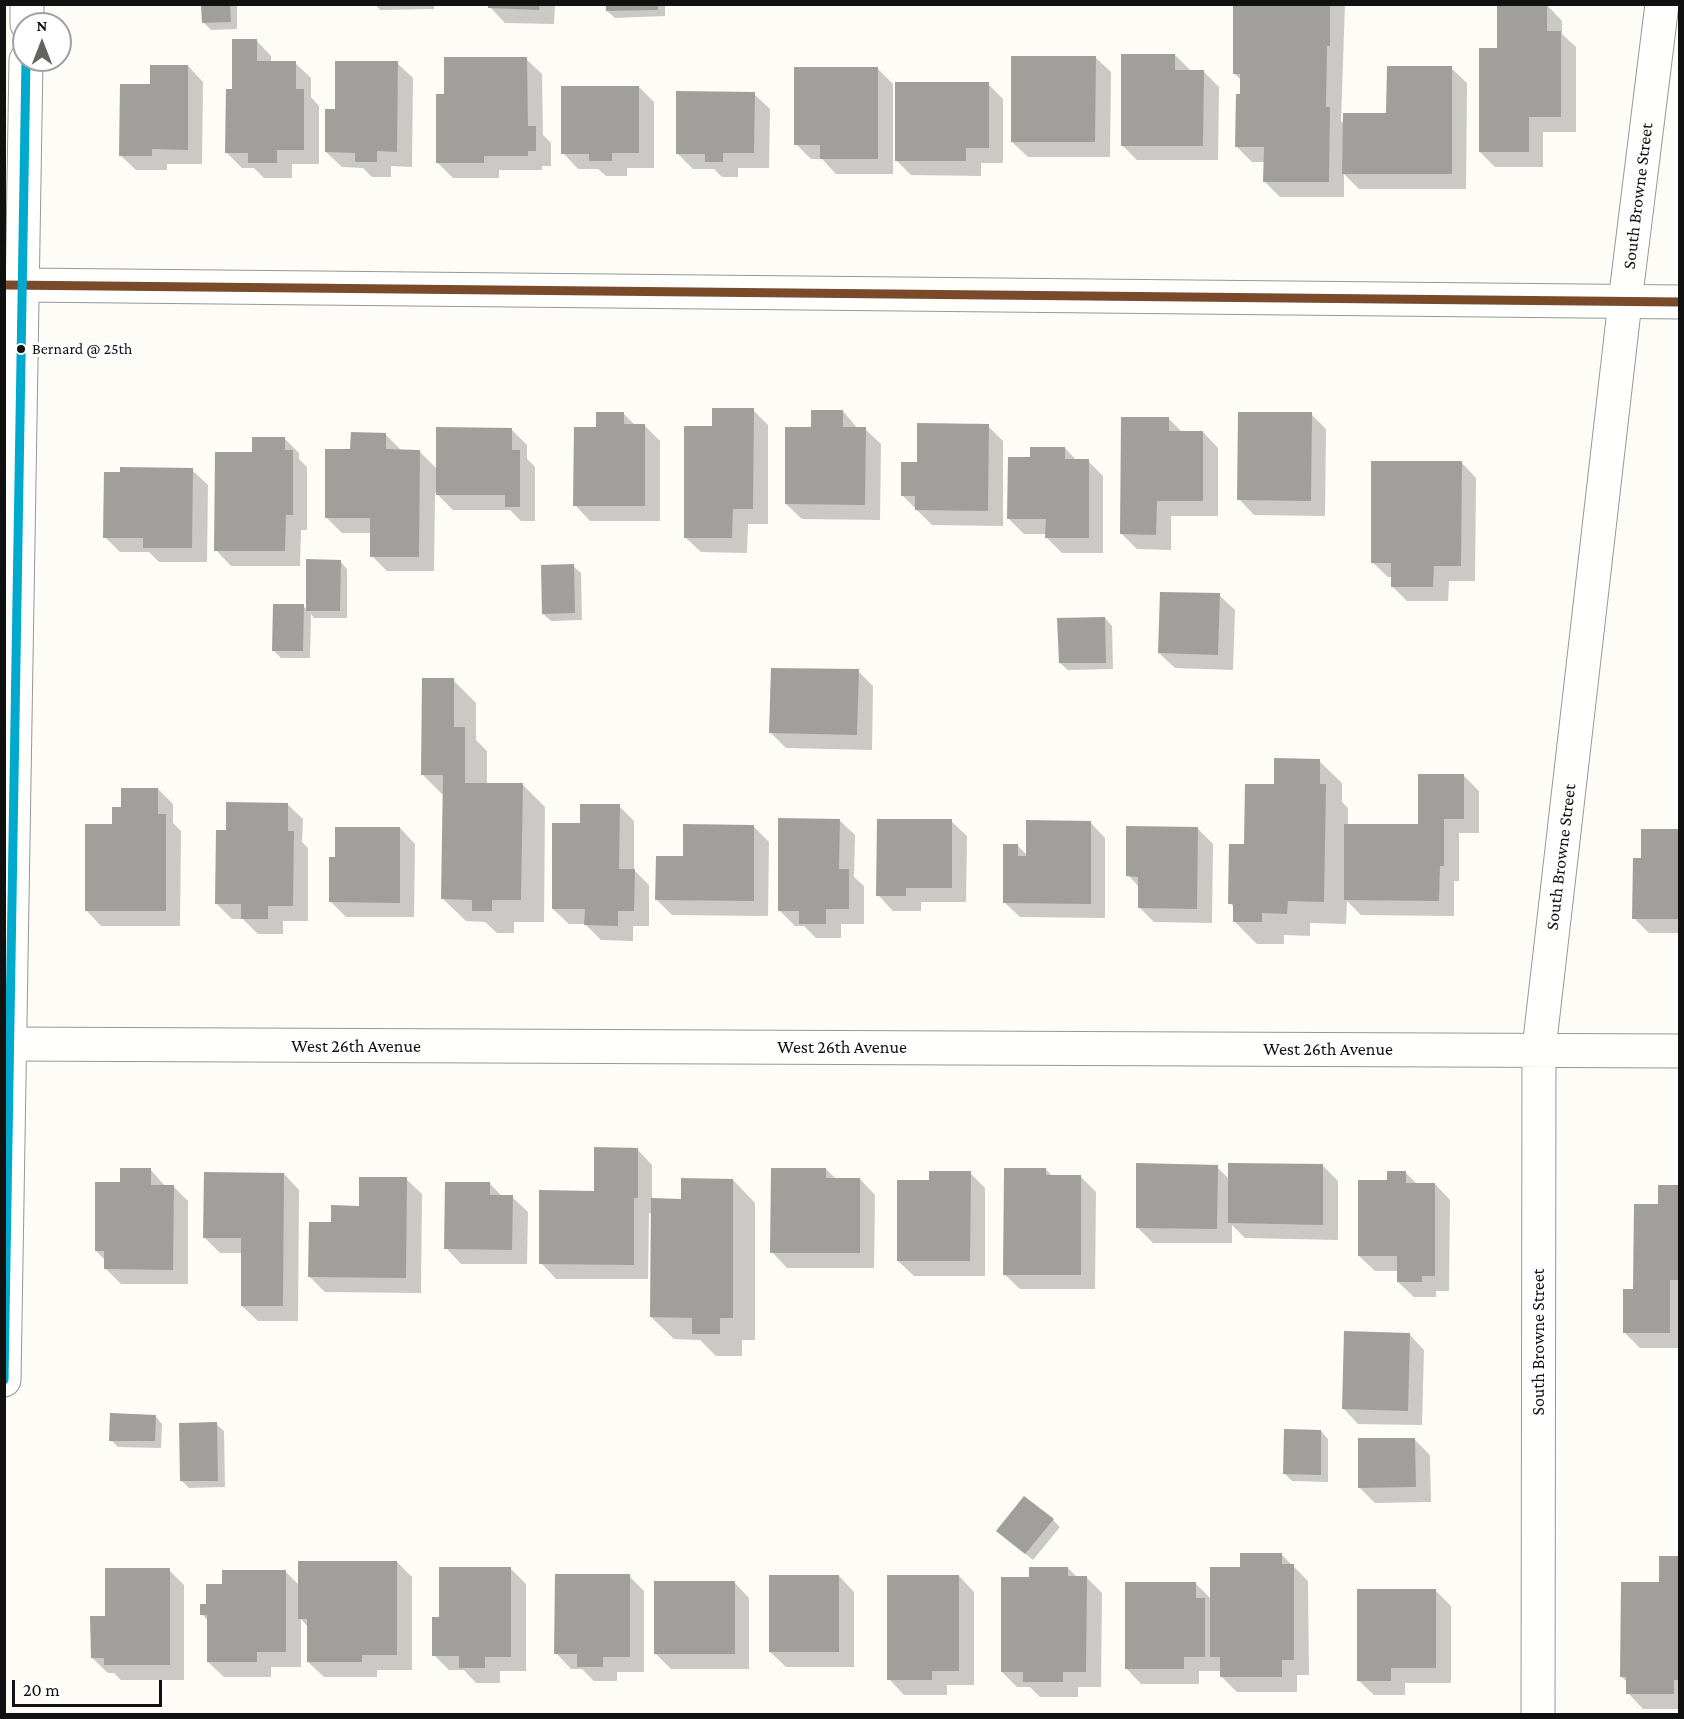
<!DOCTYPE html>
<style>
body{margin:0}
#map{position:relative;width:1684px;height:1719px;overflow:hidden;background:#fdfcf7;font-family:"Crimson Pro",serif}
canvas{display:block}
.frame{position:absolute;inset:0;border:6px solid #111;pointer-events:none}
.north{position:absolute;left:12px;top:12px;width:60px;height:60px;box-sizing:border-box;background:#fff;border:2px solid #a0a0a0;border-radius:50%;rotate:0deg;font-size:16px;font-weight:700;line-height:24px;text-align:center;color:#111}
.north::after{content:'';display:block;margin:auto;width:21px;height:27px;background:#646362;clip-path:polygon(50% 0,100% 100%,50% 72%,0 100%)}
.scale{position:absolute;left:12px;top:1680px;width:150px;height:27px;box-sizing:border-box;border:3px solid #111;border-top:0;padding-left:8px;font-size:18px;line-height:21px;white-space:nowrap;color:#111;-webkit-text-stroke:4px #fff;paint-order:stroke}
</style>
<div id="map">
<canvas width="1684" height="1719"></canvas>
<div class="frame"></div>
<div class="north">N</div>
<div class="scale">20 m</div>
</div>
<script>
const ctx = document.querySelector('canvas').getContext('2d');
ctx.lineJoin = 'round';
function fillPath(path, color) { ctx.fillStyle = color; ctx.fill(path, 'evenodd'); }
function stroke(path, color, width, dash) { ctx.strokeStyle = color; ctx.lineWidth = width; ctx.lineCap = dash ? 'butt' : 'round'; ctx.setLineDash(dash || []); ctx.stroke(path); }
function drawText(font, color, halo, rows, align = 'center') {
  ctx.font = font + ' "Crimson Pro",serif'; ctx.lineWidth = 6; ctx.setLineDash([]); ctx.textBaseline = 'middle'; ctx.strokeStyle = halo; ctx.fillStyle = color; for (const [text, x, y, turn = 0] of rows) {
    ctx.save(); ctx.translate(x, y); ctx.rotate((+turn || 0) * Math.PI / 180); ctx.textAlign = isNaN(turn) ? turn : align; if (halo) ctx.strokeText(text, 0, 0); ctx.fillText(text, 0, 0); ctx.restore();
  }
}
fillPath(new Path2D(`
 M203,4h34v25l-26,1 -8,-8z
 M375,4h59v5l-54,1z
 M490,4h65l-1,20 -49,-1 -15,-16z
 M607,4h58v12l-50,2 -8,-7z
 M1235,4h110l-4,117 3,3 44,-9 63,-47 16,15 -1,106h-107l-15,-15v23h-64l-15,-15v-20h-13l-15,-15 4,-67 -7,-7z
 M1547,5l15,16v13l14,13v85h-33v35h-48l-15,-15 18,-102z
 M256,40l15,16v7h24l16,15v19l8,9v58h-27v14h-28l-10,-10h-12l-16,-16 7,-62z
 M1175,55l16,16h12l16,16 -1,73h-81l-15,-15z
 M1095,57l16,15 -1,85h-82l-16,-15z
 M526,59l16,15 1,61 8,8v23h-9v4h-43v8h-46l-16,-16 8,-67z
 M397,63l16,15 -1,89 -21,-1v11h-19l-9,-9 -21,-1 -16,-15 11,-42z
 M188,66l15,16 -1,82h-35v6h-31l-16,-15 32,-70z
 M878,69l15,15v90h-57l-14,-15h-11l-15,-15z
 M988,84l15,15v64h-22v13l-70,-1 -15,-15z
 M639,87l15,15v66h-27v8h-21l-8,-7h-20l-15,-16z
 M754,94l16,15 -1,59h-31v9h-16l-8,-8h-21l-16,-16z
 M753,410l15,15v99h-20l-1,29 -46,-1 -16,-15 28,-110z
 M843,411l15,18h7l16,15 -1,76 -78,-1 -16,-15 27,-75z
 M623,413l13,13h9l15,15v80h-70l-15,-16 22,-76z
 M1311,414l15,15 -1,87 -71,-1 -15,-16z
 M1168,418l14,14h21l15,16v68h-47v34l-34,-1 -15,-15z
 M988,426l15,15v85l-71,-1 -30,-30 17,-32z
 M512,430l15,15v14l8,8v54h-14l-11,-11h-57l-18,-18 -1,79h-47l-15,-15v-23h-30l-15,-15 25,-67 34,-16 15,15 18,1 18,18z
 M284,438l15,15v6l8,8v63h-6l-1,36h-69l-15,-16 38,-97z
 M1065,448l12,13h11l15,15v77h-41l-15,-15v-4h-23l-15,-15 22,-60z
 M1461,462l15,16 -1,103h-26l-1,20h-41l-15,-15v-9h-4l-16,-15z
 M192,470l16,15 -1,77h-48l-10,-10h-29l-15,-15z
 M340,561l7,8v49h-33l-3,-4 -1,44h-29l-8,-8 30,-44 4,4z
 M573,566l8,7 1,47 -31,1 -8,-7z
 M1219,595l16,15 -2,60 -58,-2 -16,-15z
 M1105,618l7,8 1,43 -45,1 -8,-7z
 M858,671l15,15 -1,64 -86,-2 -15,-15z
 M453,680l23,23v37l11,11v33h35l23,23 -1,115h-30v11h-17l-12,-11 -19,-1 -23,-22 1,-103 -21,-21z
 M1319,761l23,22v19l6,6v17l71,1 45,-50 15,15v42h-20v48h-5v35l-93,-1 -14,-14 -1,23 -36,-1v13l-26,-1v9h-27l-23,-23v-14l-4,-4 16,-58 29,-59z
 M158,789l15,15v19l8,8 -1,95h-79l-15,-16 27,-85 10,-17z
 M287,804l16,15 -1,23 6,6v73h-25v13h-25l-15,-15h-11l-15,-15 10,-72z
 M619,806l15,15v49l15,15v41h-16v15l-32,-1 -16,-16h-16l-16,-15 28,-85z
 M839,820l16,15 -1,42 10,9v38h-23v14h-25l-12,-12h-9l-16,-16z
 M951,821l16,15 -1,66h-45v9h-28l-15,-16z
 M1090,822l15,16v80l-85,-1 -16,-15 13,-57 11,11z
 M754,827l15,15 -1,74 -96,-1 -15,-15 27,-42z
 M400,828l15,16 -1,73h-68l-16,-16 7,-43z
 M1197,828l16,16 -1,79 -58,-1 -15,-15v-20l-11,-12z
 M1680,831v102h-31l-15,-15 9,-59z
 M637,1149l15,16v34l30,1 51,-20 22,23v137h-13v16h-26l-16,-16 -26,-1 -23,-22 1,-104h-3l-1,66h-92l-15,-16 54,-70z
 M1322,1165l16,16v59l-93,-2 -13,-13v18h-79l-16,-16 80,-60 13,13z
 M150,1169l15,17h8l15,15v83h-67l-16,-16v-8l-9,-9 26,-67z
 M826,1169l10,10h24l15,16 -1,73h-87l-15,-16z
 M1046,1169l7,8h28l15,15 -1,97h-75l-16,-15z
 M970,1173l15,15v88h-71l-16,-15 32,-79z
 M1406,1173l11,11h18l15,16 -1,91h-13v6h-22l-16,-15v-11h-23l-16,-15 29,-75z
 M284,1174l15,16 -1,131h-40l-16,-15v-53h-22l-16,-16z
 M406,1179l16,15 -1,99 -96,-1 -15,-15 22,-53z
 M490,1184l13,13h9l16,15 -1,52h-66l-15,-16z
 M1680,1187v161h-40l-16,-16 10,-42 25,-85z
 M1409,1334l15,16 -2,75 -64,-1 -15,-16z
 M155,1416l7,8 -1,24 -43,-1 -7,-7z
 M216,1424l8,7 1,56 -36,1 -7,-7z
 M1321,1431l7,8v43l-36,-1 -8,-8z
 M1415,1440l15,15 1,47 -56,1 -16,-16z
 M1053,1520l7,7 -27,33 -28,-22z
 M1282,1555l26,26 1,94h-12v17h-60l-15,-15v-6h-23v13h-58l-15,-16 69,-85 16,16z
 M1680,1558v151h-37l-15,-16v-10l-6,-6 38,-93z
 M397,1562l15,15v93h-35v7h-53l-16,-15v-35l-7,-8v48h-30v10h-47l-16,-15v-41l-6,-7 22,-28 61,-15 15,15z
 M1068,1568l9,9h9l16,16 -1,94h-23v10h-38l-10,-10h-13l-15,-15 28,-93z
 M511,1569l15,15v87h-26v12h-24l-12,-13h-15l-15,-15 7,-36z
 M169,1570l15,15v95h-63l-7,-7h-6l-16,-15 14,-41z
 M629,1576l15,15v81h-27v9h-23l-12,-12h-11l-15,-16z
 M839,1576l15,16v75h-68l-16,-15z
 M959,1576l15,16v93h-27v10h-43l-15,-16z
 M734,1582l15,16v71h-78l-16,-16z
 M1436,1591l15,15v77h-46v12h-31l-16,-15z`), '#0003');
fillPath(new Path2D(`
 M201,4h29l1,18 -29,1z
 M488,4h52l-1,6 -51,-2z
 M606,4h52v6l-52,1z
 M1233,4h97v42h-3l-1,61h4l-1,75h-66l1,-35h-29l1,-53h4v-20h-7z
 M1497,4h50v27h14v86h-32v35h-50v-104h18z
 M232,39h25v22h39v28h8v61h-27v13h-29v-10h-23l1,-64h6z
 M1121,54h54v16h29l-1,76h-82z
 M1011,56h85l-1,86h-84z
 M444,57h83l1,69h8v25h-8v5h-44v7h-48v-69h8z
 M335,61h63l-1,91 -20,-1v11h-22v-9l-30,-1v-43h10z
 M150,65h38v85l-36,-1v7h-33l1,-72h30z
 M1387,66h65v108h-110l1,-61h43z
 M794,67h84v92h-58v-14h-26z
 M895,82h94v66h-23v13h-71z
 M561,86h78v67h-27v8h-23v-7h-28z
 M676,91l79,1 -1,61h-31v9h-18v-8h-29z
 M712,408h42l-1,101h-20l-1,29h-48v-112h28z
 M811,410h32v17h23l-1,78 -80,-1v-77h26z
 M596,412h28v12h21v82h-72l1,-79h22z
 M1238,412h74l-1,89 -74,-1z
 M1121,417h48v14h34v70h-46l-1,34 -36,-1z
 M917,423l72,1 -1,87 -73,-1v-14h-14v-34h16z
 M436,427l76,1v22h8v57h-15v-12h-69z
 M351,432l35,1v16l34,1 -1,107h-49v-39h-45v-69h25z
 M252,437h33v13h8v65h-7l-1,36h-71l1,-99h37z
 M1030,447h35v12h24v79h-44l1,-19h-39l1,-62h22z
 M1371,461h91l-1,105h-27l-1,21h-42v-24h-20z
 M120,467l73,1 -1,80h-49v-10h-40l1,-66h16z
 M306,559l35,1 -1,51h-34z
 M574,564l1,49 -33,1 -1,-49z
 M1160,592l60,1 -2,62 -60,-2z
 M273,604h31l-1,47h-31z
 M1105,617l1,46h-47l-2,-45z
 M771,668l88,1 -2,66 -88,-2z
 M422,678h32v49h11v56h58l-2,117h-29v11h-20v-11l-31,-1 2,-124h-22z
 M1274,758l46,1v25h6l-2,118 -36,-1 -1,13 -25,-1v9h-29v-18h-5l1,-60h15l1,-60h29z
 M1418,774h46v45h-20v47h-4l-1,35 -95,-1v-76h74z
 M121,788h37v26h8v97h-81v-87h27v-17h9z
 M226,802l62,1v28h6l-1,75h-25v13h-27v-15h-26l1,-74h10z
 M580,804h40l-1,65h16l-1,42h-16v15l-34,-1 1,-16h-33v-86h28z
 M778,818l62,1 -1,50h10v40h-23v15h-27v-13h-21z
 M877,819h75v69h-46v8h-30z
 M1026,820l65,1v83l-88,-1v-59h15v12h8z
 M683,824l71,1v76l-99,-1 1,-44h27z
 M1126,826l72,1 -1,82 -59,-1v-31l-12,-1z
 M335,827h65v76l-71,-1v-45h6z
 M1641,829h39v90h-48l1,-61h8z
 M594,1147l44,1v50h-4v67l-95,-1v-74l55,1z
 M1136,1163l82,2 -1,64 -81,-1z
 M1228,1163l95,1v61l-95,-2z
 M120,1168h31v17h23l-1,85 -69,-1v-18h-9v-69h25z
 M771,1168h55v10h34v75h-90z
 M1004,1168h42v7h35v100h-78z
 M929,1171h42l-1,90h-73v-81h32z
 M1387,1171h19v12h29v93h-13v6h-25v-26h-39v-76h29z
 M204,1172l80,1 -1,133h-42v-68h-38z
 M359,1177h48l-1,101 -98,-1 1,-55h22v-17l28,1z
 M681,1178l52,1v139h-13v16h-28v-16l-42,-1 1,-119 30,1z
 M445,1182h45v13h23l-1,55 -68,-1z
 M1658,1185h22v95h-10v53h-47v-44h10l1,-85h24z
 M1344,1331l66,2 -2,78 -66,-2z
 M110,1413l46,2 -1,26h-46z
 M217,1422l1,59h-38l-1,-58z
 M1284,1429l37,1v45l-38,-1z
 M1358,1438h57l1,49 -58,1z
 M1024,1496l30,23 -29,35 -29,-23z
 M1240,1553h42v11h12v96h-12v17h-62v-20h-10v-90h30z
 M1659,1556h21v124h-6v14h-48v-17h-6l1,-95h38z
 M298,1561h99v94h-35v7h-55v-43h-9z
 M439,1567h72v90h-26v11h-26v-12h-27v-39h7z
 M1029,1567h39v9h19l-1,96h-23v10h-40v-10h-22v-95h28z
 M105,1568h65v97h-66v-7h-13l-1,-42h15z
 M222,1570h64v82h-29v10h-50v-47h-7v-11h6v-20h16z
 M555,1574h75v83h-27v10h-26v-13h-23z
 M769,1575h70v77h-70z
 M887,1575h72v96h-27v9h-45z
 M654,1581h81v73h-81z
 M1125,1582h71v16h9v59h-21v12h-59z
 M1357,1589h79v79h-45v13h-34z`), '#a19f9c');
const minor = new Path2D(`
 M4,1044l1676,7
 M1538,1714l1,-665 86,-747 37,-298`);
const tertiary = new Path2D(`
 M27,24v-20
 M24,285l1656,17
 M4,1380l22,-1320`);
stroke(minor, '#979795', 35);
stroke(tertiary, '#979795', 35);
stroke(minor, '#fffffe', 33);
stroke(tertiary, '#fffffe', 33);
stroke(new Path2D(`
 M4,285l1676,17`), '#7a4b2a', 9);
stroke(new Path2D(`
 M4,1380l22,-1320`), '#00a9ce', 9);
for (const [x, y, r, color] of [
 [21,349,5,"#111"]
]) { const dot = new Path2D(); dot.arc(x, y, r, 0, 2 * Math.PI); ctx.fillStyle = color; ctx.fill(dot); stroke(dot, '#fff', 2); }
drawText('16px', '#111', '#fff', [
 ["Bernard @ 25th",32,349]
], 'left');
drawText('18px', '#111', '#fff', [
 ["South Browne Street",1638,196,-83],
 ["South Browne Street",1561,857,-83],
 ["West 26th Avenue",356,1046],
 ["West 26th Avenue",842,1047],
 ["West 26th Avenue",1328,1049],
 ["South Browne Street",1538,1342,-90]
]);
</script>
